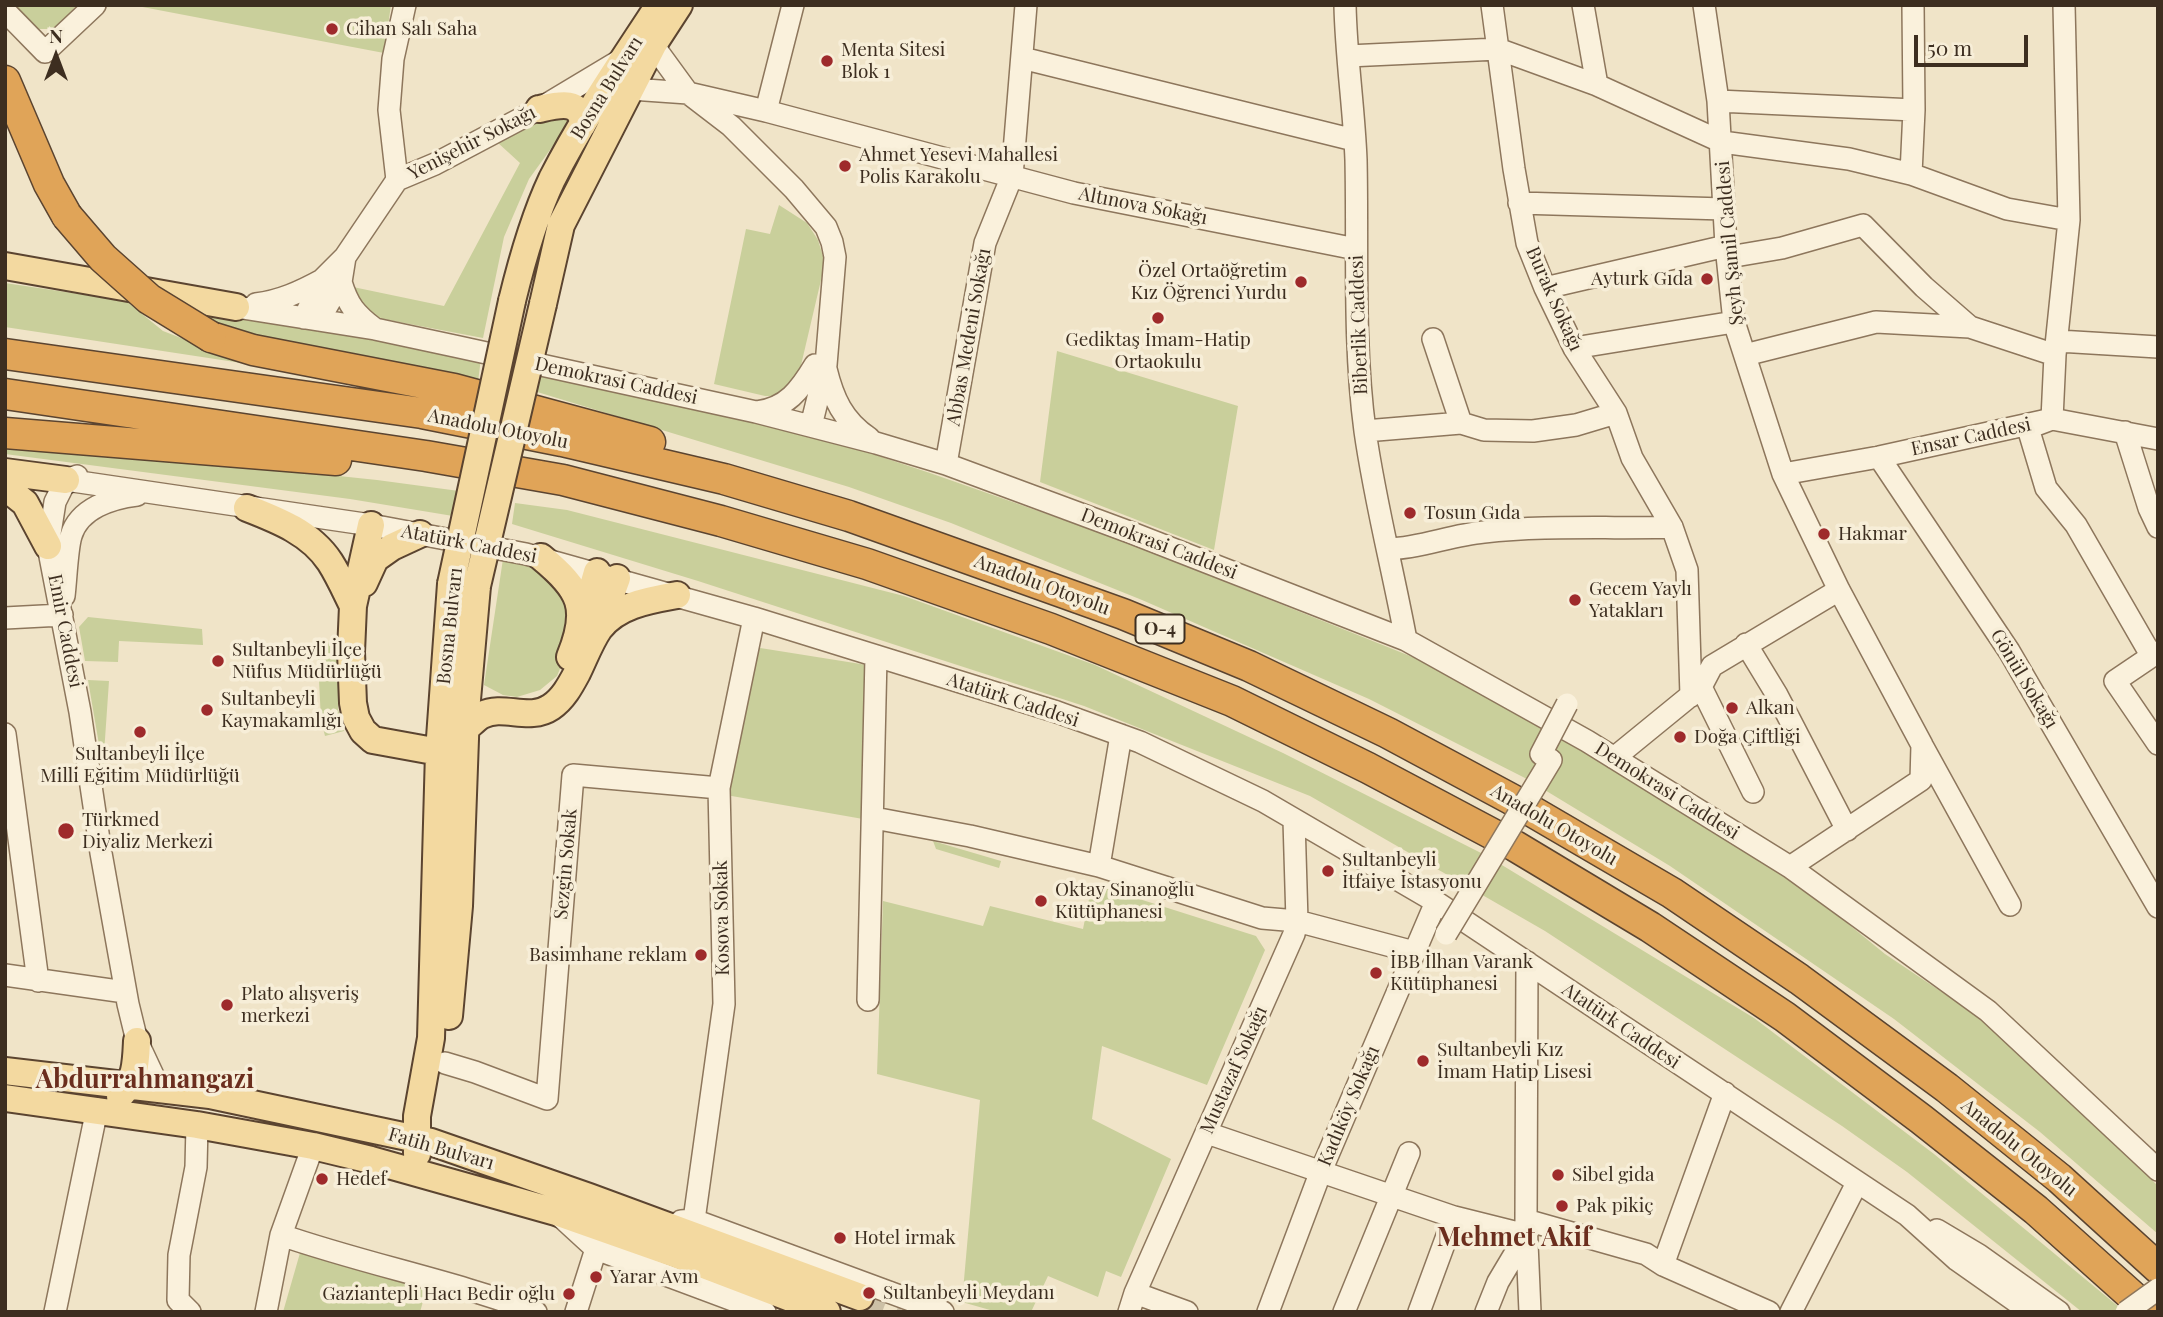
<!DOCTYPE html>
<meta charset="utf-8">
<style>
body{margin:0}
#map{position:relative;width:2163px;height:1317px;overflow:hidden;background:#f0e4c8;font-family:"Playfair Display",serif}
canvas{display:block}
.frame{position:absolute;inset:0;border:7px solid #3d2e20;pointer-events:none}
.north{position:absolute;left:21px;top:21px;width:70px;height:70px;-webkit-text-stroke:5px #f7eed8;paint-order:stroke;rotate:0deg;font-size:19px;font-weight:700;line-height:28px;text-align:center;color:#3d2e20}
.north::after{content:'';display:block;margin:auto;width:24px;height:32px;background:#3d2e20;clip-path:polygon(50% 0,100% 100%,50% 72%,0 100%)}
.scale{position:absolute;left:1914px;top:35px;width:114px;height:32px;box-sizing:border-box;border:4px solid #3d2e20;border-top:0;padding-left:9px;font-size:21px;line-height:24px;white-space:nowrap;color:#3d2e20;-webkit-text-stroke:5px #f7eed8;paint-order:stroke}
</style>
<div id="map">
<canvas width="2163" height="1317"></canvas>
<div class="frame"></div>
<div class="north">N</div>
<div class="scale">50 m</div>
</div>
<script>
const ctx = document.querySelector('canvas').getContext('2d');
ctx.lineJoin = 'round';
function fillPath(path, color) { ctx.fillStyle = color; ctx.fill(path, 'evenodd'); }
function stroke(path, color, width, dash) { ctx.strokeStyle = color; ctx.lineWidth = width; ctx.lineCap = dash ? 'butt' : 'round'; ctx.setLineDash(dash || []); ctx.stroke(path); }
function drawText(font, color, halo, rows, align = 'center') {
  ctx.font = font + ' "Playfair Display",serif'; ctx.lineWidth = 7; ctx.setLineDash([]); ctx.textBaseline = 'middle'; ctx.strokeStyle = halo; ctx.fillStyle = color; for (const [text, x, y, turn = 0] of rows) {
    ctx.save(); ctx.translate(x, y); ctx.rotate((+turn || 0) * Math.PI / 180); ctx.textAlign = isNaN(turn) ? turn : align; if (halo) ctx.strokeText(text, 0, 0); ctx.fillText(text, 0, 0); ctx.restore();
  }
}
fillPath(new Path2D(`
 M14,5h63l-22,24h-16z
 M132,5h259l-7,48z
 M561,107l12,11 -44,61 -25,58 -21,101 -105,-20 -18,-17 -7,-14 91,19 76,-143 -23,-21z
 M779,205l28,18 11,17 7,23 -27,115 -17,18h-16l-51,-12 32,-155 24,5z
 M5,283l121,18 37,30 85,33 -243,-37z
 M180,303l301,55 -3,24 -211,-40 -48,-18z
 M1057,351l181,55 -24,144 -174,-68z
 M539,370l276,65 115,38 191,67 304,122 181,102 181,110 98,80 112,75 161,157v48l-118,-102 -146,-113 -224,-153 -145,-88 -156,-79 -227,-99 -191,-77 -102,-36 -315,-96z
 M5,441l372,39 82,11 -6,25 -103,-17 -345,-45z
 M515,503l52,7 337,86 191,69 188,88 204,103 267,162 180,136 191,158h-43l-175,-140 -65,-46 -297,-195 -235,-135 -226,-90 -386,-125 -186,-57z
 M503,559l57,15 18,51 -21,51 -17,14 -23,7 -14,-2 -19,-10z
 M88,617l114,12 1,16 -84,-4 -1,21 -33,-1 -6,-34z
 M317,641l21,2v66l6,22 -19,5 -4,-16z
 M754,647l113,18 -4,154 -137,-24z
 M88,680l21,1 -6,87z
 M933,841l68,20 -2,7 -63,-19z
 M1092,884l164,52 9,14 -58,135 -105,-39 -10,73 79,40 -50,118 -15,-6 -8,26 -50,-21 -17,36h-34l-35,-10 18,-202 -103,-26 6,-173 100,25 7,-20 93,23z
 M302,1246l126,38 -8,28h-137z`), '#c9cf9b');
stroke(new Path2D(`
 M860,1297l40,15`), '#ccc0a6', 26, [26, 13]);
const minor = new Path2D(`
 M1345,5c1,52 9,103 11,155 2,90 -3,181 9,271 10,71 28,139 41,209
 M1492,5l22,164 13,74 18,45 29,60 42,65 16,45 40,69 15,43 4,126
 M1583,5l14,80
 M1704,5l14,96 8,145 8,76 49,152 56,116 83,155 -1,35 -131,87
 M5,11l40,41 50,-47
 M653,45l35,48 43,33 63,63 32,38 6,15 3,15 -9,108 -15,61
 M1348,56l150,-7 99,36 125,57 127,17 62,15 96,35 62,11 -5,-215
 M1022,58l332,82
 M631,89l57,4 78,18 308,82 282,56
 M1718,101l196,9
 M766,111l27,-106
 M1911,174l3,-64 -1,-105
 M397,180l-8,-70 4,-51 12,-54
 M1519,203l205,6
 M2069,220l-14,135 -3,64 -24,9 18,60 30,37 75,130
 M1729,257l53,-9 81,-23 61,62 46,40 85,28
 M341,282c7,23 14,32 34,47
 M1545,288l181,-42
 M256,304c24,-3 44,-12 66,-24
 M236,307l139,22 84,18 297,65 120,31 70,21 186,69 274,107 181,101 203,126 198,144 170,159
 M304,318l18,-38 23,-23 52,-77 38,-16 104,-55 85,-51
 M319,320l22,-38 4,-25
 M1433,339l28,84
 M2058,341l100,6
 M1574,348l160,-26
 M1745,355l131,-33 94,5
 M826,369c7,29 17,52 43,69
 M757,412c30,-4 43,-22 58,-47
 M1365,431l96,-8 23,7 49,1 43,-6 40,-12
 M2125,432l24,76 9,19
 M1879,457l130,194 149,256
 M946,464l39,-221 27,-67 14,-171
 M1783,474l96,-17 173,-38 106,20
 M77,476l-11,4 -11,22 -7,44 32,166 21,141 27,151 9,37 22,47
 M66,480l305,45 155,29 228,64 303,94 83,30 123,59 173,101 471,313 50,45 74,52
 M1389,549c32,-1 62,-14 95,-17 62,-7 125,-3 188,-5
 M64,596c2,-16 3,-47 7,-60 8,-28 41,-38 66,-41
 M5,618l57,-3
 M1746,644l31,51 70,135
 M2158,652l-43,29 43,63
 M1701,687l52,105
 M5,734l33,247
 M1923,747l87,158
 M1614,758l87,-71 11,-21 127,-76
 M874,818l96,18 129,30 163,52 35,3 117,31
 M1099,866l22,-131
 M1527,962l-1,258 4,92
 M5,975l120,17
 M868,1000l8,-343
 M445,1063l30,9 72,27 26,-324 146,13
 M1207,1133l247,84 72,18 -28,47 -12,30
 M560,1216l36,33 169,63
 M694,1220l30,-216 -5,-216 35,-170
 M1526,1220l120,34 17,11 106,47
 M681,1221l13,-1 249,92
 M1937,1230l42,25 80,57
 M281,1235c84,29 172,46 255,77
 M1663,1265l62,-172
 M1135,1293l52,19
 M55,1312l42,-203
 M190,1312l-12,-12 1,-45 17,-88 1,-42
 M266,1312l15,-77 32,-89
 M576,1312l20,-63
 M1129,1312l6,-19 159,-359 3,-13 -3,-101
 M1268,1312l53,-141 115,-269
 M1344,1312l65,-159
 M1419,1312l35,-95
 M1791,1312l66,-129`);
const major = new Path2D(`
 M539,109c18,-4 42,-11 44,15
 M5,266l231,41
 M512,301c10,-41 22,-84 40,-122 31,-61 70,-117 107,-174
 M543,304l18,-79 92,-180 26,-40
 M5,472l61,8
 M5,487l20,16 23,43
 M247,508c31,12 64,25 83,54 9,14 16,30 23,44
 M371,525l-18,81 -2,46 2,51 3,15 7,13 10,9 66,12
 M541,557c40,33 49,51 29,100
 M364,583l11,-24 17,-12 28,-13
 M583,621l14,-49
 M598,630l19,-52
 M465,729c5,-4 11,-11 17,-14 22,-11 47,7 69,-8 12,-8 19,-21 26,-34 7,-14 13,-31 22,-44 18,-24 50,-29 78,-34
 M449,1016l10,-110 7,-195 11,-125
 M5,1071l205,24 221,47 158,55 271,100
 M120,1096c16,-17 16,-33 17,-55
 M5,1098l192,27 116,21 58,14 185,52 122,43 149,57
 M417,1154v-38l14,-78 8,-286 12,-168`);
const highway = new Path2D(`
 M5,81l44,103 18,32
 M211,337l42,13 201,39 196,53
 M5,354l417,59 140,28 162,38 125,37 274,98 126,52 139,67 123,66 161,94 127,86 148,109 112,90 99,90
 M5,394l421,62 137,24 158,41 146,43 184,65 181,72 136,67 147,78 135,81 135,90 136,102 115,91 114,102
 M5,433l331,27`);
stroke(minor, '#8d765c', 24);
stroke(major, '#5b4430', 30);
stroke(highway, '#5b4430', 33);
stroke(minor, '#faf1dc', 21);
stroke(major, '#f3d9a0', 26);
stroke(highway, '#e0a458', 30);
const minorBridge = new Path2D(`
 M1446,934l105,-174 -10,-6 26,-50
 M2126,1312l32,-23`);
const majorBridge = new Path2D(`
 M451,584l61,-283
 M477,586l66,-282`);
const highwayBridge = new Path2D(`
 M67,216l36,42 46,41 62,38`);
stroke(minorBridge, '#8d765c', 24, []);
stroke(majorBridge, '#5b4430', 30, []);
stroke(highwayBridge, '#5b4430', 33, []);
stroke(minorBridge, '#faf1dc', 21);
stroke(majorBridge, '#f3d9a0', 26);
stroke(highwayBridge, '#e0a458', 30);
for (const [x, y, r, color] of [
 [332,29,7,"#9e2a2b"],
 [827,61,7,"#9e2a2b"],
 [845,166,7,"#9e2a2b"],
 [1707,279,7,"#9e2a2b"],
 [1301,282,7,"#9e2a2b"],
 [1158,318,7,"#9e2a2b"],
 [1410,513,7,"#9e2a2b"],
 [1824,534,7,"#9e2a2b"],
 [1575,600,7,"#9e2a2b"],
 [218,661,7,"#9e2a2b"],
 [1732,708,7,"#9e2a2b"],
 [207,710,7,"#9e2a2b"],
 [140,732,7,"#9e2a2b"],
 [1680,737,7,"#9e2a2b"],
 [66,831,9,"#9e2a2b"],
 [1328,871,7,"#9e2a2b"],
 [1041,901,7,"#9e2a2b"],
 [701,955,7,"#9e2a2b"],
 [1376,973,7,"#9e2a2b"],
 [227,1005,7,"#9e2a2b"],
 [1423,1061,7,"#9e2a2b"],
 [1558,1175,7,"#9e2a2b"],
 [322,1179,7,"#9e2a2b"],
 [1562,1206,7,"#9e2a2b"],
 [840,1238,7,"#9e2a2b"],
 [596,1277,7,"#9e2a2b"],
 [869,1293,7,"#9e2a2b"],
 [569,1294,7,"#9e2a2b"]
]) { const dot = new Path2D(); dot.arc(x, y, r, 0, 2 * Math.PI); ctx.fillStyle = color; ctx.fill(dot); stroke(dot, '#f7eed8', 2.5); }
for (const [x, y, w] of [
 [1160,629,49]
]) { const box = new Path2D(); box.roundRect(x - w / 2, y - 14.5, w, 29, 5); ctx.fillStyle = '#f7eed8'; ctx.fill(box); stroke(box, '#3d2e20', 2); }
drawText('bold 18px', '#3d2e20', null, [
 ["O-4",1160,629]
]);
drawText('19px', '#3d2e20', '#f7eed8', [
 ["Cihan Salı Saha",346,29],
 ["Menta Sitesi",841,50],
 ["Blok 1",841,72],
 ["Ahmet Yesevi Mahallesi",859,155],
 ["Polis Karakolu",859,177],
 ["Özel Ortaöğretim",1287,271,"right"],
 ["Kız Öğrenci Yurdu",1287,293,"right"],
 ["Ayturk Gıda",1693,279,"right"],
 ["Gediktaş İmam-Hatip",1158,340,"center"],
 ["Ortaokulu",1158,362,"center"],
 ["Tosun Gıda",1424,513],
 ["Hakmar",1838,534],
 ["Gecem Yaylı",1589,589],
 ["Yatakları",1589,611],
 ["Sultanbeyli İlçe",232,650],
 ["Nüfus Müdürlüğü",232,672],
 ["Sultanbeyli",221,699],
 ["Kaymakamlığı",221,721],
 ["Alkan",1746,708],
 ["Doğa Çiftliği",1694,737],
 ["Sultanbeyli İlçe",140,754,"center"],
 ["Milli Eğitim Müdürlüğü",140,776,"center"],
 ["Türkmed",82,820],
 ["Diyaliz Merkezi",82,842],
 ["Sultanbeyli",1342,860],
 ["İtfaiye İstasyonu",1342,882],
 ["Oktay Sinanoğlu",1055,890],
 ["Kütüphanesi",1055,912],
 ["Basimhane reklam",687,955,"right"],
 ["İBB İlhan Varank",1390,962],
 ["Kütüphanesi",1390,984],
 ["Plato alışveriş",241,994],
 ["merkezi",241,1016],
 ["Sultanbeyli Kız",1437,1050],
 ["İmam Hatip Lisesi",1437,1072],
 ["Sibel gida",1572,1175],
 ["Hedef",336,1179],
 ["Pak pikiç",1576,1206],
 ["Hotel irmak",854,1238],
 ["Yarar Avm",610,1277],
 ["Sultanbeyli Meydanı",883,1293],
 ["Gaziantepli Hacı Bedir oğlu",555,1294,"right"]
], 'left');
drawText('19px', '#3d2e20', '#f7eed8', [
 ["Bosna Bulvarı",607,88,-58],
 ["Yenişehir Sokağı",472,143,-27],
 ["Altınova Sokağı",1143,206,11],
 ["Şeyh Şamil Caddesi",1730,243,-95],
 ["Burak Sokağı",1554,299,66],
 ["Biberlik Caddesi",1359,325,-92],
 ["Abbas Medeni Sokağı",969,337,-80],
 ["Demokrasi Caddesi",616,381,12],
 ["Anadolu Otoyolu",498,429,11],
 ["Ensar Caddesi",1971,437,-12],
 ["Atatürk Caddesi",469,544,11],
 ["Demokrasi Caddesi",1159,544,21],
 ["Anadolu Otoyolu",1042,585,20],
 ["Bosna Bulvarı",450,626,-84],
 ["Emir Caddesi",65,631,79],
 ["Gönül Sokağı",2024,679,59],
 ["Atatürk Caddesi",1013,700,18],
 ["Demokrasi Caddesi",1667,791,32],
 ["Anadolu Otoyolu",1554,825,30],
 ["Sezgin Sokak",566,864,-85],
 ["Kosova Sokak",722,918,-91],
 ["Atatürk Caddesi",1621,1026,34],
 ["Mustazaf Sokağı",1234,1070,-66],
 ["Kadıköy Sokağı",1349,1106,-67],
 ["Anadolu Otoyolu",2019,1148,39],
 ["Fatih Bulvarı",441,1149,16]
]);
drawText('bold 26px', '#6b2e1e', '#f7eed8', [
 ["Abdurrahmangazi",145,1080],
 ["Mehmet Akif",1514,1238]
]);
</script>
